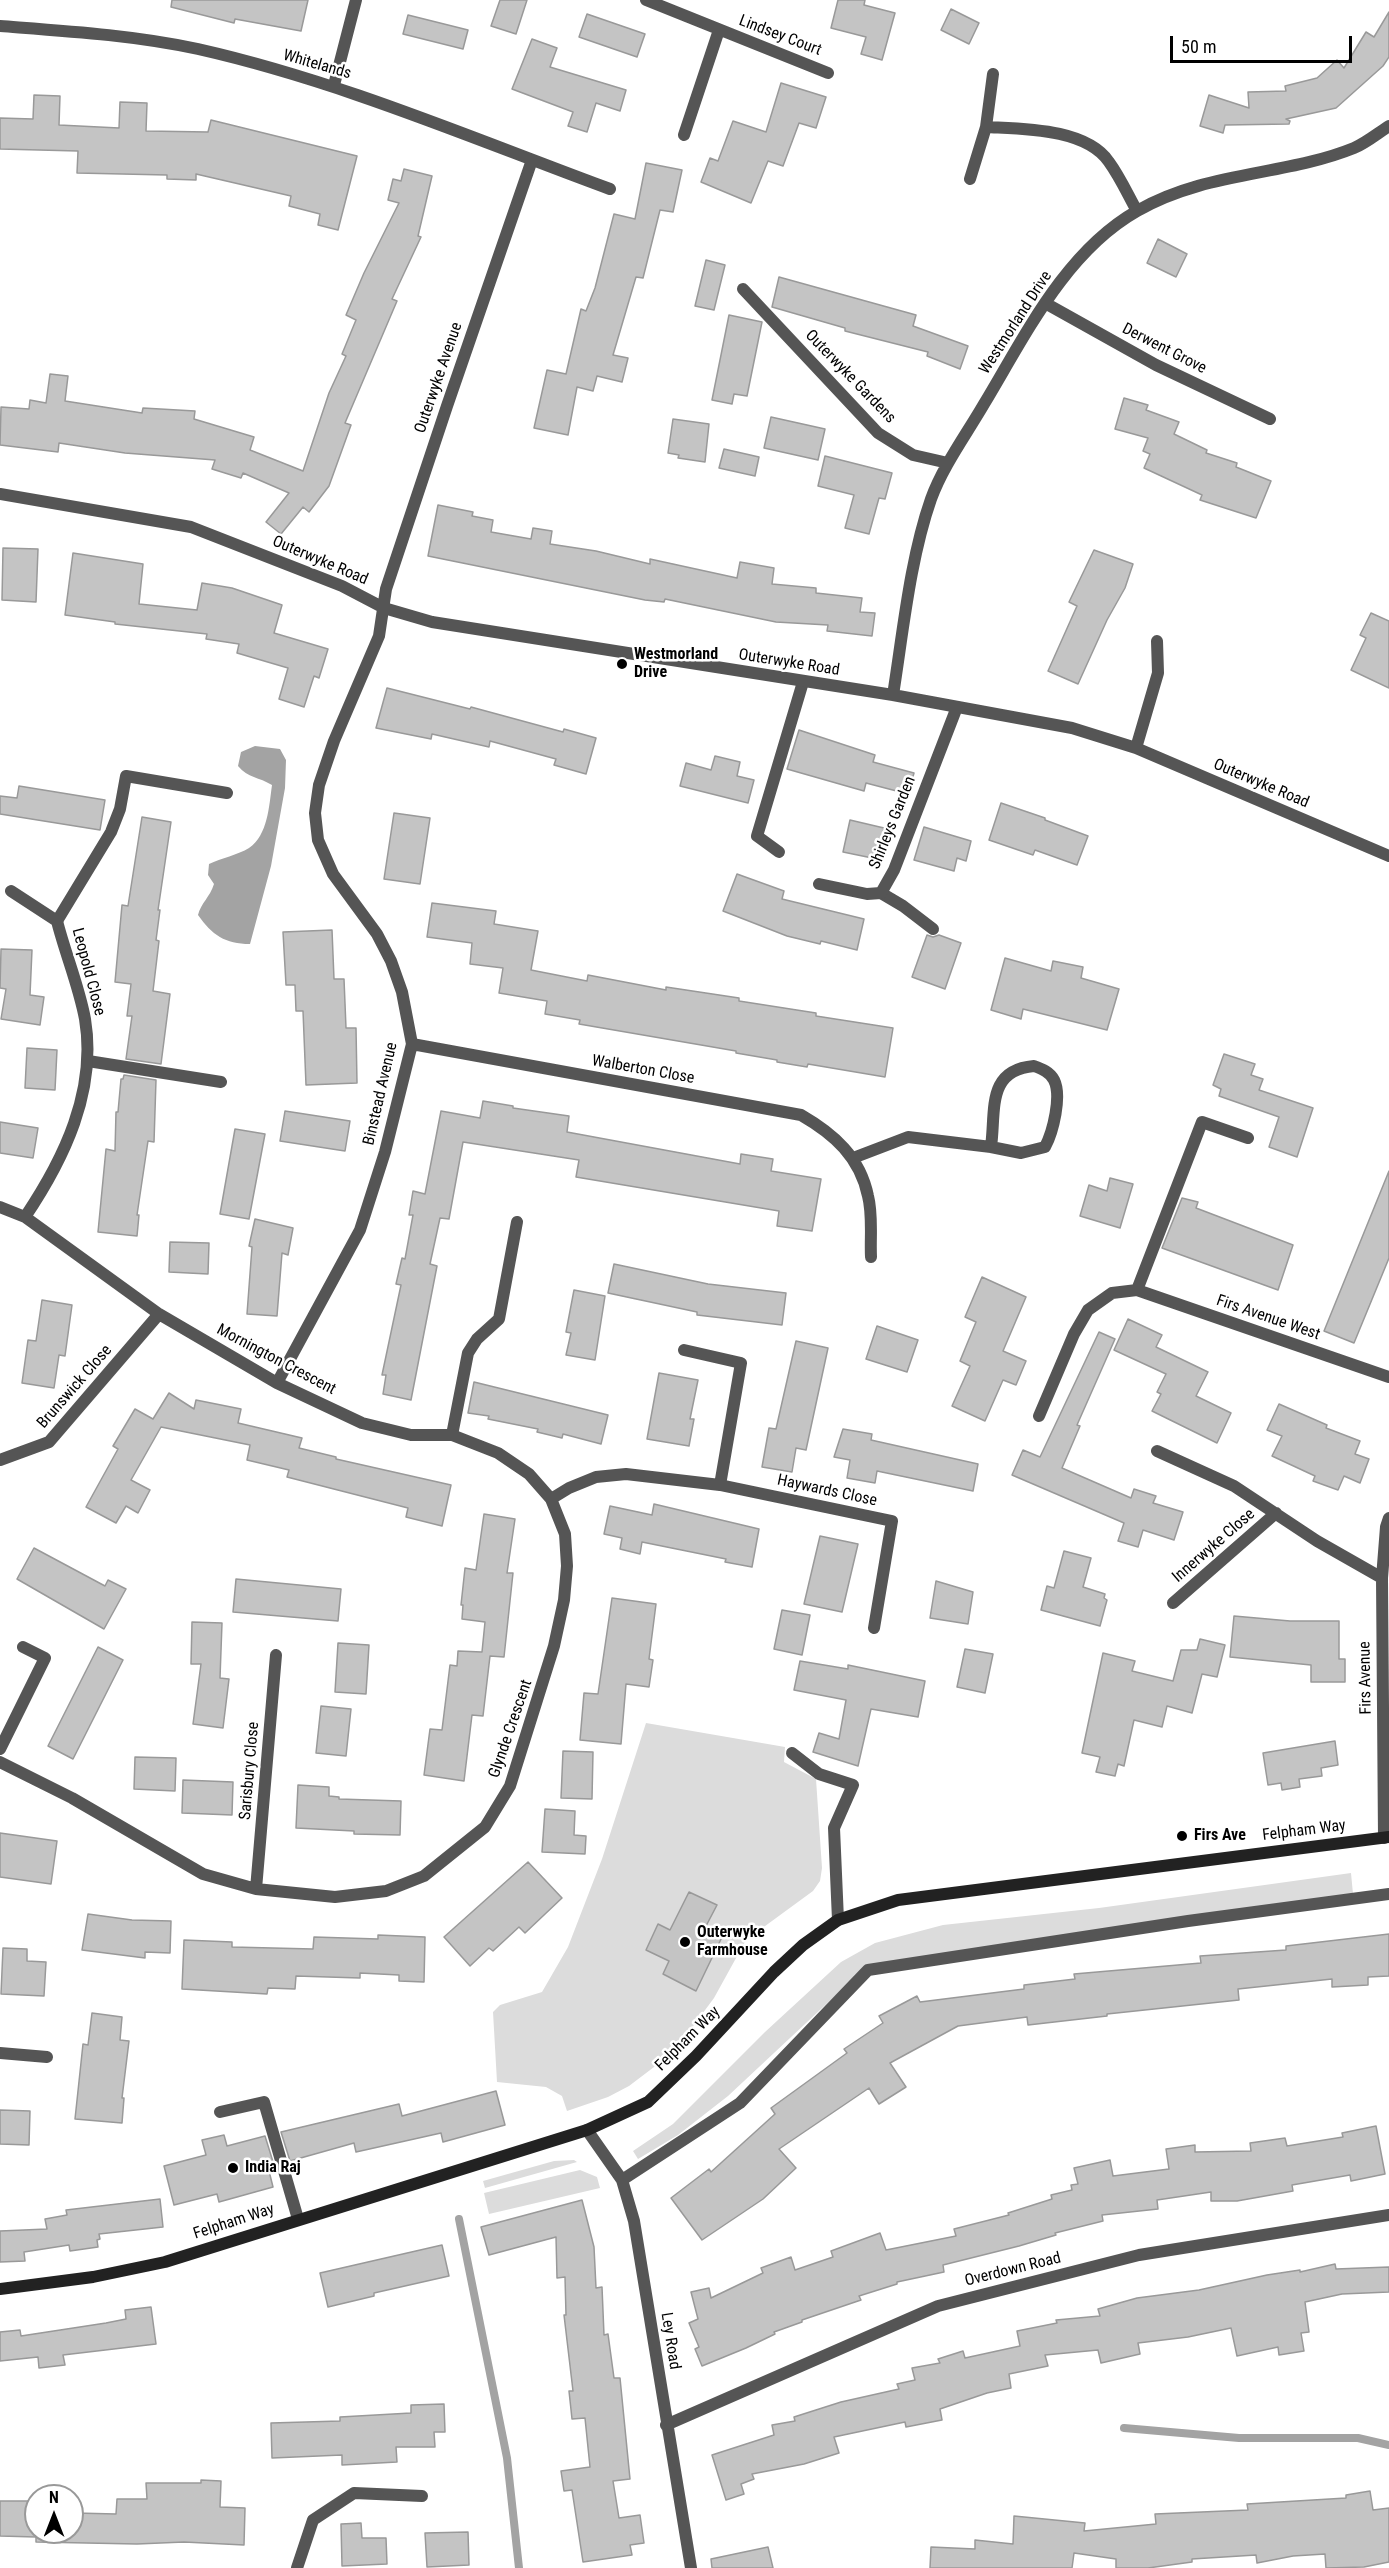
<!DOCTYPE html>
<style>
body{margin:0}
#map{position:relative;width:1389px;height:2568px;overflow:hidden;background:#fff;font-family:"Roboto Condensed",sans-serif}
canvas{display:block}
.north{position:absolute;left:24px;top:2484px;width:60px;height:60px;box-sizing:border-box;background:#fff;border:2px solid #999;border-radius:50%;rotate:0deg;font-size:16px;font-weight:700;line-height:24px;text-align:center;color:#000}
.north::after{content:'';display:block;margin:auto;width:21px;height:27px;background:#000;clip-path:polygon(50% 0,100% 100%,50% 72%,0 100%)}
.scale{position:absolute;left:1170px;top:36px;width:182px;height:27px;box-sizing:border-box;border:3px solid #000;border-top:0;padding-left:8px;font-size:18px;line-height:21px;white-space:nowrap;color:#000;-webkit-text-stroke:4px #fff;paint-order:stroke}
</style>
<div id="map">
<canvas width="1389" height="2568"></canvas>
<div class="north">N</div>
<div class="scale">50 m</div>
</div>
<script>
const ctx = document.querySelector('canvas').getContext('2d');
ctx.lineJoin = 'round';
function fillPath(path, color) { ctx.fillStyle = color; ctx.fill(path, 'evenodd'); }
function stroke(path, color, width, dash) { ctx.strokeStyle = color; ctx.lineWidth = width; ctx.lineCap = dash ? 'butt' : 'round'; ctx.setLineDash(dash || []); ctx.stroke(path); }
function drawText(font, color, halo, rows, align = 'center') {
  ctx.font = font + ' "Roboto Condensed",sans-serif'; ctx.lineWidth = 5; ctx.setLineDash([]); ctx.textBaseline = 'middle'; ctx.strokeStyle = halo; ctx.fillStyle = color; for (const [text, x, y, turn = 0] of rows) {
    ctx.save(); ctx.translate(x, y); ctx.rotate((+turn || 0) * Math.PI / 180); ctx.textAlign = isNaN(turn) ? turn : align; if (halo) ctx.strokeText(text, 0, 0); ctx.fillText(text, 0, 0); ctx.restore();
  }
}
fillPath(new Path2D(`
 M646,1723l139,24 -1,15 32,17 6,89 -2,13 -7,10 -67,49 -32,58 -20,27 -36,39 -29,22 -21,11 -41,14 -5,-15 -16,-9 -49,-5 -4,-70 7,-7 42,-13 26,-45 34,-88z
 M1351,1873l2,21 -486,72 -139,130 -50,39 -40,24 -5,-8 40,-27 92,-92 76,-70 34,-19 68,-18 156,-17z
 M574,2160l3,2 -92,26 -2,-7 71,-20z
 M580,2170l17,7 3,11 -111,26 -5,-21z`), '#dcdcdc');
fillPath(new Path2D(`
 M255,746l25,3 6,11 -1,28 -14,78 -21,78c-25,0 -38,-9 -52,-29 3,-12 12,-18 16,-31l-6,-9 1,-11c12,-6 29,-9 40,-16 19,-13 20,-42 23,-63 -13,-8 -24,-7 -34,-19l3,-14z`), '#a3a3a3');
stroke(new Path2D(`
 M459,2219l48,239 12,110
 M1124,2428l115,10h119l31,7`), '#a3a3a3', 8);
const building = new Path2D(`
 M172,0h136l-7,31 -66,-12 -1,4 -63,-16z
 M500,0h27l-11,34 -25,-8z
 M838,0h27l-1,5 31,8 -13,47 -21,-6 5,-17 -35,-9z
 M951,9l28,14 -10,21 -28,-14z
 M1389,12v45l-6,9 -47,42 -50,11 4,2 -1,3 -64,1 -2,8 -23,-7 9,-31 40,13 -1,-16 38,-1 -1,-5 32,-8 20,-18 7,8 22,-36 8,5z
 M587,14l58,20 -8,23 -58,-20z
 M408,15l60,15 -5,19 -60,-15z
 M532,39l25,9 -7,19 76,23 -6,21 -24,-8 -9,29 -19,-6 5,-14 -61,-23z
 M781,83l45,14 -10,31 -17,-5 -16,43 -15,-5 -17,42 -50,-21 9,-24 8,3 15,-40 33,11z
 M34,95l26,1 -1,29 60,3 1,-26 27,1 -1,28 62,1 3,-12 146,36 -19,74 -20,-5 2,-11 -31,-8 2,-10 -95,-22v6l-29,-1v-4l-90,-2 1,-22 -78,-2v-31l33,1z
 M646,163l36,7 -9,42 -13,-2 -17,68 -7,-1 -23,78 15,3 -6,24 -25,-6 -4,15 -16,-4 -9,48 -34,-7 13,-58 19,4 15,-65 5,2 9,-23 19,-74 21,5z
 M404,169l28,7 -14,60 3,1 -29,62 5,2 -52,122 6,2 -22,61 -20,26 -6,-5 -22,27 -15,-12 23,-29 -46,-20 -2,5 -29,-9 3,-9 -90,-7 -66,-10 -1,9 -58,-7 1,-38 28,2 1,-9 16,3 4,-29 18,2 -3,25 77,12 1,-5 52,3 -1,8 60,18 -4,13 53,21 26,-78 17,-37 -4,-2 14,-34 -10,-5 18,-42 35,-70 -11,-3 5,-21 8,2z
 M1158,239l29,15 -11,23 -29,-14z
 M706,260l19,5 -11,45 -19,-4z
 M779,277l137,38 -3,11 55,20 -8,23 -33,-13 1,-4 -83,-21v-3l-73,-21z
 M729,315l33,7 -15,74 -13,-2 -2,10 -20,-4z
 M1124,398l24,7 -2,5 33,12 -5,12 33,16 -1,3 31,10 -1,4 35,14 -15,37 -56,-18 2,-5 -58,-27 6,-14 -7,-3 5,-13 -33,-9z
 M771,417l54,12 -7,31 -54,-12z
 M673,419l36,5 -4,38 -27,-4 1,-3 -11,-2z
 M724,449l35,8 -4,19 -36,-8z
 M825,456l67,17 -7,26 -6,-1 -10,36 -24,-6 9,-33 -36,-9z
 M438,505l35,7 -1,4 21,4 -2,12 40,7 2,-11 19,3 -2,13 46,7 54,13v-5l87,19 3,-16 34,6 -2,16 44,4v5l46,5 -2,14 15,1 -3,23 -45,-5 1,-6 -52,-3 -111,-23 -1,3 -19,-2 -217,-44z
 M3,548l35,1 -2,53 -34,-2z
 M1094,550l39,14 -8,24 -18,32 -29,64 -30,-13 29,-65 -8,-4z
 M73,553l70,11 -4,40 58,6 5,-27 30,5 50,17 -8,28 54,16 -9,29 -5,-2 -10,31 -25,-8 9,-31 -51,-15 2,-9 -33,-5 1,-5 -92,-10v-2l-50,-7z
 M1371,613l18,8v67l-38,-18 15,-32 -6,-3z
 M387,688l83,21 1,-2 92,25 1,-3 32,9 -10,36 -32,-9 2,-6 -66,-18 -1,6 -57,-13 -1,5 -55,-11z
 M799,730l76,25 -2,7 41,11 -6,21 -42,-11 -2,8 -77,-22z
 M715,756l25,6 -3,14 17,4 -6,23 -68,-17 6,-23 25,7z
 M19,786l86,14 -5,30 -100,-16v-18l17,2z
 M1001,803l44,15v2l43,16 -11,29 -42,-15 -2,5 -44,-15z
 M394,813l36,5 -10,66 -36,-5z
 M142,817l29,5 -13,88h2l-4,30 3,1 -6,50 17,3 -9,70 -35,-5 6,-43h-5l4,-32 -16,-2 7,-77 6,1z
 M850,820l34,8 -7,31 -34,-7z
 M924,827l47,14 -5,20 -9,-3 -3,13 -40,-11z
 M737,874l47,17 -2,8 82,20 -7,31 -36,-9 -1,3 -33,-8 -64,-25z
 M432,903l64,8 -2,13 44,7 -7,39 56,11 1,-6 78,15v-3l73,11v3l77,12v3l77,12 -8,49 -77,-13 -1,3 -30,-5v-2l-41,-7v-2l-157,-27 1,-4 -35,-6 2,-13 -48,-8 4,-25 -33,-4 2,-21 -45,-6z
 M332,930l2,49h10l2,49h10l1,55 -51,2 -3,-74h-7l-1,-26h-9l-3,-53z
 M927,935l6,2 6,-2 22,8 -16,46 -33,-12z
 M1,949l31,1 -2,45 14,2 -4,28 -39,-6 5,-30 -6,-1z
 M1005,958l46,13 2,-10 30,6 -2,11 38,11 -12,41 -84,-21 -2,10 -30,-9z
 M27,1048l30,2 -2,40 -30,-2z
 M1224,1054l31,10 -4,11 12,4 -4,11 54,18 -16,49 -28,-10 10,-30 -60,-21 2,-7 -8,-4z
 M124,1075l32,5 -2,62 -6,-1 -11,74h2l-2,21 -39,-4 8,-83 9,2 1,-39h2l3,-33h2z
 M483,1101l30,5v2l56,8 -2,16 173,32 1,-10 32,5 -2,12 50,8 -9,52 -35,-5 2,-15 -203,-34 3,-17 -116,-18 -14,77 -9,-1 -10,46 7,2 -26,134 -28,-6 3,-19h-4l19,-90 -5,-1 6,-26 3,1 8,-44h-4l4,-24 12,3 16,-83 39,7z
 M285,1111l65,10 -5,30 -65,-10z
 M0,1122l38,6 -5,30 -33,-5z
 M235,1129l30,5 -16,85 -29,-5z
 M1389,1171v87l-35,85 -30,-12z
 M1110,1178l23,6 -13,44 -40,-12 9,-31 18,6z
 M1182,1198l16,4 -2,6 97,37 -15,45 -116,-42z
 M255,1219l38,9 -5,27 -6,-2 -5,63 -30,-2 5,-67 -3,-1z
 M170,1242l39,1 -1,31 -39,-2z
 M614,1264l94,20 78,9 -4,32 -85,-10v-3l-89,-19z
 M982,1277l44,20 -23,54 23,10 -10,24 -13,-5 -18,41 -33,-15 18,-40 -10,-5 16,-39 -11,-5z
 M574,1290l31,6 -10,64 -29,-5 5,-22 -5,-1z
 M42,1300l30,5 -7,51 -6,-1 -5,33 -32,-5 6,-43 8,1z
 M1128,1319l34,16 -6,12 52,25 -12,24 35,17 -14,30 -65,-32 9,-17 -4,-2 9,-18 -52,-24z
 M877,1326l41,14 -11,32 -41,-13z
 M1099,1332l16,7 -38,86 3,1 -18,42 69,30 3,-9 22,7 -3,7 30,9 -9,28 -31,-10 -5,17 -20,-6 6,-18 -112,-48 11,-25 17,7z
 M796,1341l32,7 -22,102 -10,-2 -4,24 -30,-5 7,-39 7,1z
 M659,1373l39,7 -8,39h4l-5,27 -42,-7z
 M474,1382l134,33 -7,29 -38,-10 -1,4 -25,-6 1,-3 -50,-10 1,-3 -21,-3z
 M169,1393l25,16 2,-9 45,9 -3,14 64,15 -3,10 37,9v2l115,26 -9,41 -36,-9 2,-9 -121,-31 2,-7 -42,-10 3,-15 -89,-18 -30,53 19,10 -12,23 -12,-7 -10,17 -30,-16 32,-58 -5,-3 22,-37 18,10z
 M1279,1404l48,21 -1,3 34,13 -5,13 14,5 -9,24 -16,-7 -6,14 -25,-9 2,-5 -43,-20 10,-20 -15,-6z
 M843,1429l29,5 -1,6 107,24 -5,27 -96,-20 -2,12 -28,-5 3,-18 -16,-3z
 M654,1504l105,25 -7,38 -27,-5 1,-3 -84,-17 -2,12 -20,-5 2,-11 -18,-4 6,-28 42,9z
 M484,1514l31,5 -8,54h6l-9,84 -14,-1 -7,60 -11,-1 -8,66 -40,-6 6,-46 12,1 8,-65 7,1 1,-15 24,1 3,-30 -23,-3 1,-14h-2l4,-37 11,2z
 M820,1536l38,8 -16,68 -38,-8z
 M34,1548l71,38 3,-6 18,9 -22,40 -87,-50z
 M1064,1551l27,7 -8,29 22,7 -1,4 3,2 -7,26 -59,-16 6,-24 7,2z
 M236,1579l105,10 -3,32 -105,-9z
 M936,1581l37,11 -5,32 -38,-6z
 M612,1598l44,6 -7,55 4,1 -4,27 -23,-3 -5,60 -41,-4 4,-47 14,1z
 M782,1610l28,5 -8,40 -28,-6z
 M1234,1616l56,5h49v38h6v23h-34v-17l-81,-8z
 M192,1622l30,1 -2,55 9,1 -6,49 -30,-4 8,-60h-10z
 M1200,1639l25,6 -8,32 -15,-3 -10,39 -25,-7 -5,21 -28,-7 -10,46 -6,-2 -3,12 -19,-4 4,-15 -18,-4 21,-100 32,8 -3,10 41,10 8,-31h16z
 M338,1643l31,2 -3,49 -31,-2z
 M98,1647l25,13 -50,99 -25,-13z
 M965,1649l28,5 -8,39 -28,-6z
 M800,1661l48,8v-4l77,16 -7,36 -47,-8 -13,57 -45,-14 6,-19 20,6 7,-39 -52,-10z
 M321,1706l30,3 -5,47 -30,-3z
 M1335,1741l3,24 -17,3 1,8 -23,3 1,8 -18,3 -1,-7 -13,2 -5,-32z
 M563,1751l30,1 -1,47 -31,-1z
 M135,1757l41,1 -1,33 -41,-2z
 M183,1780l50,2 -1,33 -50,-2z
 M298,1785l31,2v9l10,1v2l62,2 -1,34 -46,-1v-3l-58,-3z
 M545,1809l30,2 -1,24 12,1 -1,18 -43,-2z
 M0,1833l57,8 -6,43 -51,-7z
 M528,1862l34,36 -37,35 -6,-6 -26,24 -4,-3 -19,18 -26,-29z
 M689,1892l28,13 -11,21 17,9 -27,56 -33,-17 6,-13 -23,-11 12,-26 12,6z
 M88,1914l44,6 39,1 -1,32 -25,-1v6l-63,-8z
 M1389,1934v42l-21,1v8l-36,2v-8l-94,10 1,11 -132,14v2l-79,9 -1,-8 -69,9 -68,37 16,24 -27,17 -10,-16 -90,61 17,19 -33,31 -61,41 -31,-42 38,-29 2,3 64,-58 -4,-6 76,-55 -3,-4 39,-26 -4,-7 38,-20 3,6 104,-13v-4l51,-6 -1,-5 127,-11 -1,-7 86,-6v-4z
 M378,1935l47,2 -1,45 -25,-1v-6l-39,-2v5l-64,-2 -1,13 -27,-1 -1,6 -85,-5 2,-49 48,2v5l81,2 1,-12 64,2z
 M3,1948l24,1v12l19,1 -2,34 -43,-2z
 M92,2013l30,4 -2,23 9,1 -7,57h2l-2,25 -47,-4 8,-75 5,1z
 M496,2091l9,34 -62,17 -2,-9 -85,19 -2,-9 -64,18 -9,-29 118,-28 3,12z
 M0,2110l30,1 -1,34 -29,-1z
 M1376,2126l9,48 -34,7 -1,-6 -58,10 1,6 -56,10h-26v-9l-54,8 1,9 -56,6 1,6 -48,12 1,2 -37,11 -76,19 1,7 -47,10v2l-38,12 2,4 -59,20v2l-28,10 1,2 -29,14 -44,18 -7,-17 4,-2 -10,-24 9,-4 -7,-27 18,-4 2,10 52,-25 -2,-5 30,-11 4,13 38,-13 -2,-6 49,-18 6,17 70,-14 -2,-7 55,-14 -1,-2 44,-14 -1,-4 21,-5 -1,-5 7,-1 -4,-16 36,-8 3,16 56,-7 -3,-20 29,-4v7l56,-1 -1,-8 35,-5 2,8 56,-9 -1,-4z
 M224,2135l3,11 38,-10 9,29 -6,2 5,20 -54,15 -2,-8 -43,11 -10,-39 42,-11 -4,-15z
 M160,2199l3,28 -64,7 1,5 -3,1 1,7 -28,4 -1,-6 -45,7 1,9 -25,1v-31l47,-2 -2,-10 22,-4 -1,-5z
 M582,2200l12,47 2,41 6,-1 2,48 4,-1 6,44h6l10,101 -17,2 6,37 21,-3 4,28 -14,2 2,10 -49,7 -11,-72 -8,1 -3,-20 29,-4 -5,-49 -13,1 -3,-28h4l-9,-76h2l-1,-38 -8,1 -1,-41 -67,18 -8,-28z
 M442,2245l7,31 -75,17v3l-46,11 -8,-34z
 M1335,2264l1,5 53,-2v25l-47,2 -37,8 4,30 -8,1 3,18 -25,4 -1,-8 -41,9 -6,-28 -43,9 -50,6 2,11 -39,9 -3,-13 -53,5 3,11 -39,8 2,14 -24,5 -47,16 2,11 -36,7 -1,-5 -71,15 5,16 -35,11 -52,10 2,5 -13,5 3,10 -18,6 -14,-45 62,-20 -2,-10 23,-4 -1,-4 47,-15 58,-13 -2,-5 18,-4 -3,-12 28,-5 -2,-4 25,-8 2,7 55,-12 -3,-15 40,-8 -1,-3 44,-4 -2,-7 39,-11 62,-8 68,-15 33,-5v2z
 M151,2307l5,37 -93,11 2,10 -26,3 -1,-11 -38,4v-29l20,-2 1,6 85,-13 20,-4 -1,-9z
 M444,2404l1,28h-11l1,15h-39l1,15 -55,3v-10l-70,3 -1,-35 69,-2v-4l71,-4v-8z
 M201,2480l20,1 -1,26 25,1 -1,37 -60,-3 -47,2 -101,-2v-5l-36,-1v-35h36v31h36v-22h3v3l41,1 1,-15h30l-1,-16h55z
 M1370,2491l3,19 16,-2v54l-25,5 -38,1 -1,-14 -32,2 -36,7 -1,-8 -64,4v3l-44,6h-32v-9l-42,-6 -2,15h-142l1,-21 44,2v-9l38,4 1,-28 71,7 -1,8 72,-7 -1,-10 93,-4 -1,-6 99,-6v-3z
 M361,2523l1,15h24l1,26 -45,2 -1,-42z
 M468,2532l1,33 -42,2 -2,-34z
 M768,2547l5,21h-61l-1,-9z`);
fillPath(building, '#c4c4c4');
stroke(building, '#999', 1.5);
stroke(new Path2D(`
 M779,852l-22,-16 46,-154
 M881,893l22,13 30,23
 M57,921l54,-89 9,-23 6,-33 101,17
 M88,1061l133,21
 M452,1435l16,-82 9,-14 22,-20 18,-97
 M792,1753l27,21 34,11 -19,43 4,92
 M220,2112l44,-10 34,117`), '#555', 12);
stroke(new Path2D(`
 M646,0l182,73
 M0,26c66,5 133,9 198,23 142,32 276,90 412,140
 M334,85l22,-85
 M986,127c36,2 100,1 123,35 11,15 19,33 28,49
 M684,135l35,-105
 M970,179l16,-52 7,-53
 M743,289l135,144 35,22 35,8
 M1045,303l111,62 114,54
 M0,494l191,33 151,59 42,22 48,14 461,73 179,33 64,20 253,108
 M893,695c10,-63 17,-136 38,-196 12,-33 35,-64 53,-95 41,-68 81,-152 153,-193 69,-40 148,-35 217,-63 12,-5 24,-15 35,-22
 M1136,748l22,-75 -1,-32
 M819,884l48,10 14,-1 13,-23 63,-163
 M11,891l46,30c8,32 22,65 28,98 12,72 -21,140 -60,198
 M412,1044l389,71c33,19 59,42 67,81 5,19 2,42 3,61
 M1034,1066c8,3 16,6 20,14 8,16 -1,52 -9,67l-24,6 -30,-6c5,-36 -5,-77 43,-81z
 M853,1158l55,-21 83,10
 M0,1207l25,10 134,97 118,69 85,40 49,12h41l46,18 31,21 22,25 14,35 2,32 -3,34 -10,46 -44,140 -25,41 -61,49 -38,15 -51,6 -79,-8 -53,-15 -131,-76 -72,-36
 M1137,1290l65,-168 46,16
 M684,1350l57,13 -21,122
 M277,1383l83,-153 25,-78 27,-108 -10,-52 -11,-31 -14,-27 -44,-60 -15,-34 -3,-27 4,-28 15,-44 45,-105 7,-47 61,-183 85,-246
 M1039,1416l35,-82 14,-24 24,-17 25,-3 252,87
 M1157,1451l77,35 83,55 65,37
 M0,1460l49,-18 110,-128
 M551,1499l18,-11 27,-11 30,-3 94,11 172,36 -18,107
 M1173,1603l103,-90
 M0,1749l45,-91 -22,-11
 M1384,1838l-2,-260 4,-51 3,-9
 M256,1889l20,-234
 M0,2053l47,4
 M587,2130l35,50 12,41 57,347
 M622,2180l118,-77 128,-133 320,-49 201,-27
 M666,2425l272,-119 201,-51 250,-40
 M297,2568l16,-48 41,-27 68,3`), '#555', 12);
stroke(new Path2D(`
 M0,2289l93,-12 72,-15 422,-132 61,-28 48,-46 78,-84 29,-27 35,-25 60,-20 491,-63`), '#222', 12);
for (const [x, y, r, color] of [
 [622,664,6,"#000"],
 [1182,1836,6,"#000"],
 [685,1942,6,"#000"],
 [233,2168,6,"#000"]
]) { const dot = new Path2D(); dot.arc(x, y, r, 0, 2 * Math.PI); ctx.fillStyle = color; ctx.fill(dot); stroke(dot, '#fff', 2); }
drawText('16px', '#000', '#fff', [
 ["Lindsey Court",780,36,21],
 ["Whitelands",317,65,16],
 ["Westmorland Drive",1016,323,-57],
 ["Derwent Grove",1164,349,27],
 ["Outerwyke Gardens",850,377,46],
 ["Outerwyke Avenue",439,378,-71],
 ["Outerwyke Road",320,561,23],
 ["Outerwyke Road",789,663,9],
 ["Outerwyke Road",1261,784,23],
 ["Shirleys Garden",893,823,-68],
 ["Leopold Close",88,972,75],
 ["Walberton Close",643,1070,10],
 ["Binstead Avenue",381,1094,-77],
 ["Firs Avenue West",1268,1318,19],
 ["Mornington Crescent",276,1360,28],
 ["Brunswick Close",75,1387,-49],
 ["Haywards Close",827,1491,12],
 ["Innerwyke Close",1214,1546,-41],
 ["Firs Avenue",1366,1678,-91],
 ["Glynde Crescent",511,1729,-71],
 ["Sarisbury Close",250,1771,-85],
 ["Felpham Way",1304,1831,-7],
 ["Felpham Way",688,2039,-45],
 ["Felpham Way",234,2222,-18],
 ["Overdown Road",1013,2270,-14],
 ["Ley Road",670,2341,81]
]);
drawText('bold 16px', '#000', '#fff', [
 ["Westmorland",634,655],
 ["Drive",634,673],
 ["Firs Ave",1194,1836],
 ["Outerwyke",697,1933],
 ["Farmhouse",697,1951],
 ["India Raj",245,2168]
], 'left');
</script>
